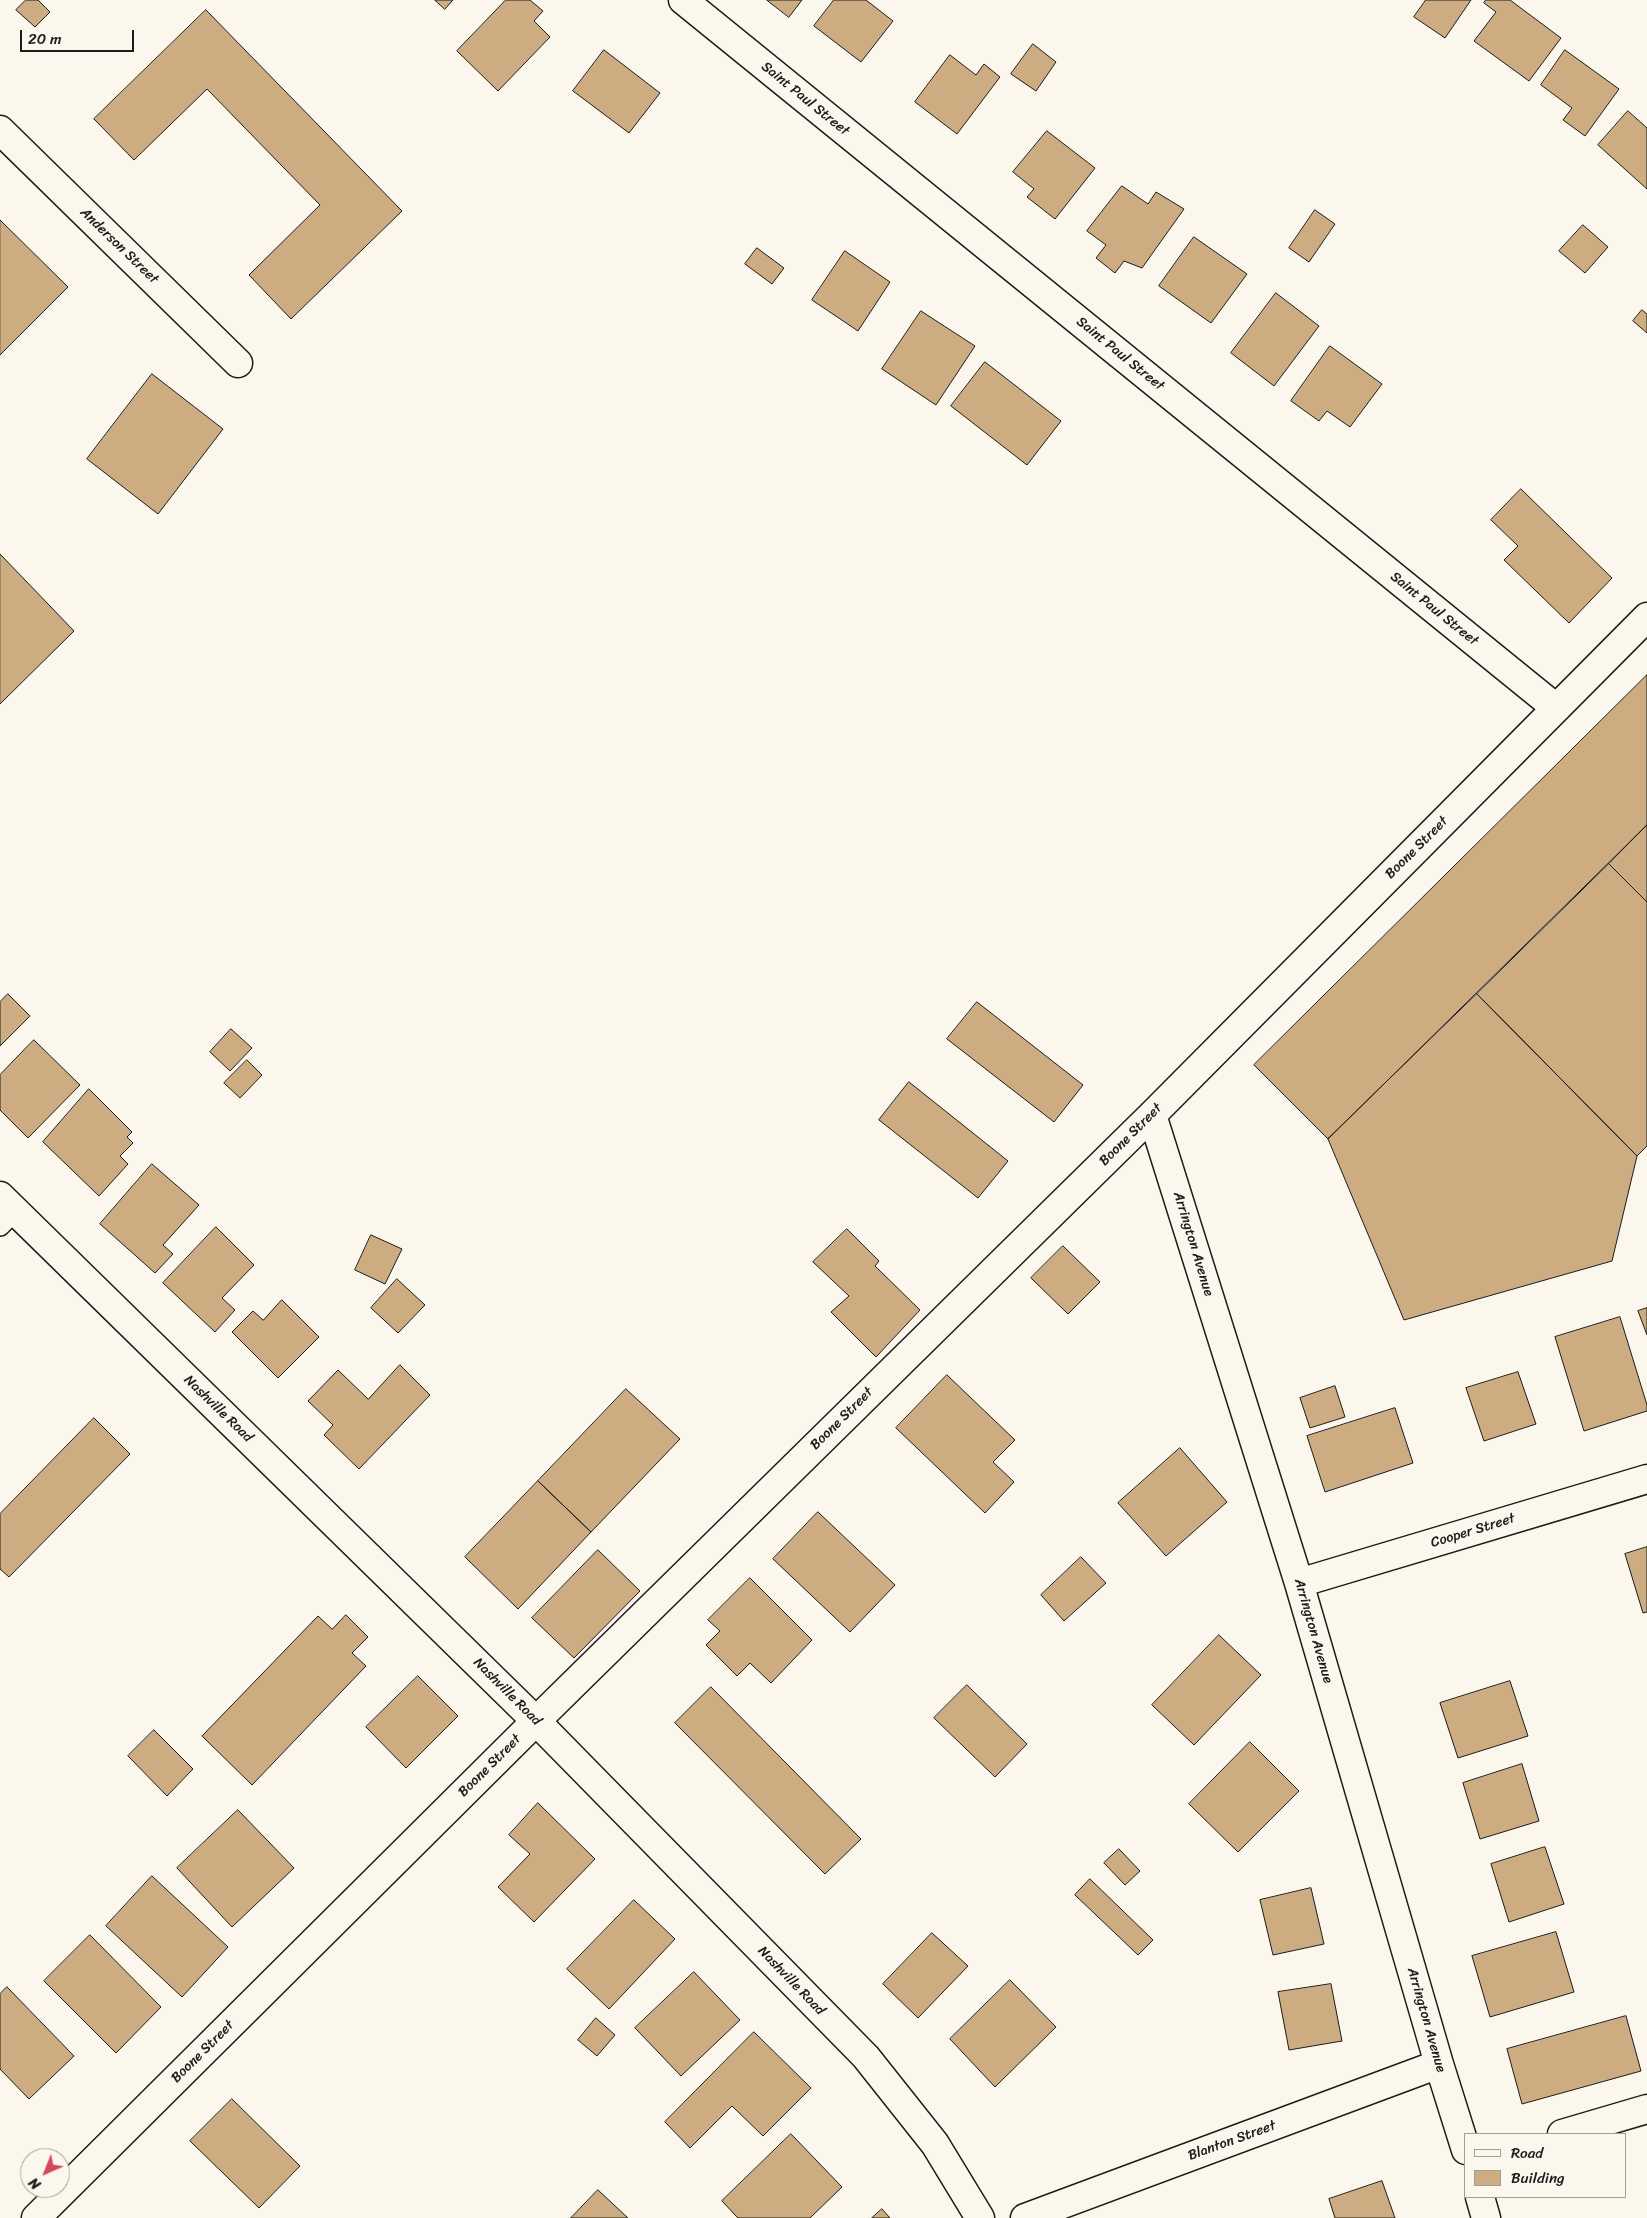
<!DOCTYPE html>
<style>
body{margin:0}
#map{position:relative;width:1647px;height:2218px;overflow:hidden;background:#fbf7ec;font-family:Sriracha,sans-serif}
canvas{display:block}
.legend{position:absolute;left:1464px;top:2133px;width:162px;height:65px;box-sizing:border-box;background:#fbf7ec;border:1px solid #a29f99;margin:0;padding:6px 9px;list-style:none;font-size:15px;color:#1c1c1c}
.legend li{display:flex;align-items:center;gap:10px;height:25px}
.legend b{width:25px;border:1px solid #a29f99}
.north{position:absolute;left:20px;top:2148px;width:50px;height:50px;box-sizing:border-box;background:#fbf7ec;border:1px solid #a29f99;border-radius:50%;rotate:224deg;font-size:14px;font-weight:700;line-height:20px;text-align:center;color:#1c1c1c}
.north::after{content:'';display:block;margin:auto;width:18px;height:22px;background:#d1495b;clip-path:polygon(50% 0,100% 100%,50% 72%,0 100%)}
.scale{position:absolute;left:20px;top:30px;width:114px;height:22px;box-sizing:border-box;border:2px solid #1c1c1c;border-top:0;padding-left:6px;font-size:15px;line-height:18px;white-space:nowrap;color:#1c1c1c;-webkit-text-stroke:4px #fbf7ec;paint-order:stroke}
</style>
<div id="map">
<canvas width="1647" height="2218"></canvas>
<ul class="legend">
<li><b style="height:6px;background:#fbf7ec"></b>Road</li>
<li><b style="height:14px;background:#ccac80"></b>Building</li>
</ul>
<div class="north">N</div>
<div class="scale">20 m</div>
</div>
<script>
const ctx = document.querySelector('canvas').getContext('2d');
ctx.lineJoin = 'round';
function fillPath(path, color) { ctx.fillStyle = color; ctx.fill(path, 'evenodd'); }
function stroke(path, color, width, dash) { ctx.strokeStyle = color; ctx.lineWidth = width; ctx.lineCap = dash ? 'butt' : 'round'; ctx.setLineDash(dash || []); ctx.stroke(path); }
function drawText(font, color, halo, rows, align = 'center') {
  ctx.font = font + ' Sriracha,sans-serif'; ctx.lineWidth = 4; ctx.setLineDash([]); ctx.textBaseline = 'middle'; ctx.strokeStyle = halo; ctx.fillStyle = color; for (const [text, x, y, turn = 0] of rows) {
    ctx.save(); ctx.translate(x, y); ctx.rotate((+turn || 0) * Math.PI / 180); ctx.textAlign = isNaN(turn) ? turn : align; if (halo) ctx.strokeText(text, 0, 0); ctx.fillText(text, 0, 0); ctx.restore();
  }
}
const building = new Path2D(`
 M26,0h12l12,12 -15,15 -19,-17z
 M435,0h18l-8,9z
 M506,0h24l13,11 -9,10 16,16 -52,54 -41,-40z
 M767,0h35l-13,17z
 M834,0h32l27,21 -32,41 -47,-36z
 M1426,0h45l-26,38 -31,-21z
 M1486,0h24l51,38 -32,43 -55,-40 22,-29 -12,-9z
 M206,10l196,201 -111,108 -42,-44 71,-70 -113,-116 -73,71 -40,-41z
 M1033,44l23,18 -20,29 -25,-17z
 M604,50l56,43 -31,40 -56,-42z
 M1565,50l54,39 -34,47 -22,-16 9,-12 -31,-23z
 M950,55l26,20 8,-11 16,13 -43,57 -42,-32z
 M1628,111l19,17v61l-49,-44z
 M1047,131l48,37 -40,51 -28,-22 7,-8 -21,-17z
 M1122,186l26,18 8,-12 28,17 -42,59 -18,-7 -9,12 -19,-15 10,-13 -19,-14z
 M1315,210l20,14 -26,38 -20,-14z
 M0,220l68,67 -68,68z
 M1583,225l25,22 -23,26 -26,-22z
 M1194,237l53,37 -36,49 -52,-37z
 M757,248l27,20 -12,16 -27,-20z
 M845,251l45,31 -32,49 -46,-31z
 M1276,293l43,33 -45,60 -43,-33z
 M1642,310l5,4v19l-14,-12z
 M921,311l54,35 -39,59 -54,-36z
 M1330,346l52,38 -32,43 -23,-16 -8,10 -28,-20z
 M985,362l76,59 -34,44 -76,-59z
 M152,374l71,55 -65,85 -71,-55z
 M1521,489l91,89 -43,45 -65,-63 14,-14 -27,-26z
 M0,554l74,77 -74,73z
 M1647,675v150l-319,314 -74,-74z
 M1647,825v77l-38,-38z
 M1609,864l38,38v244l-10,10 -160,-162z
 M8,994l22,22 -30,30v-44z
 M1477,994l160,162 -25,105 -208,59 -76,-181z
 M977,1002l106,83 -29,37 -107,-83z
 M231,1029l21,19 -22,23 -20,-19z
 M34,1040l46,45 -52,53 -28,-28v-35z
 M247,1060l15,15 -22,23 -16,-15z
 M909,1082l99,79 -30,37 -99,-78z
 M89,1089l43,43 -5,5 6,6 -13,13 8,8 -29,32 -56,-54z
 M152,1164l47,41 -36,40 10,9 -18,19 -55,-49z
 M216,1227l38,38 -32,33 13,12 -20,22 -52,-49z
 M847,1229l32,32 -4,5 45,44 -44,47 -45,-45 18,-16 -36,-34z
 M371,1235l31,14 -17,35 -30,-14z
 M1063,1246l37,36 -32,32 -37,-36z
 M397,1279l28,26 -27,28 -27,-25z
 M282,1300l37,37 -41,41 -46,-46 21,-21 10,9z
 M1647,1308v27l-9,-24z
 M1620,1317l27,88v6l-63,20 -29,-94z
 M400,1365l30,30 -71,74 -35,-34 9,-10 -25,-24 30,-31 30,29z
 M1518,1372l18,52 -52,17 -18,-53z
 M947,1375l68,65 -22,22 21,20 -29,31 -89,-85z
 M1335,1386l10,31 -35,11 -10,-30z
 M626,1389l54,50 -89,93 -53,-51z
 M1395,1408l18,55 -88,29 -18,-56z
 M94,1418l36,36 -121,123 -9,-8v-55z
 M1180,1448l47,54 -61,54 -48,-53z
 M538,1481l53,51 -73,77 -53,-52z
 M818,1512l77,73 -45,47 -77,-73z
 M1647,1547v65l-4,1 -18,-59z
 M598,1550l42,41 -66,67 -42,-40z
 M1081,1557l25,26 -42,38 -23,-26z
 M750,1578l62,62 -41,43 -21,-20 -13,13 -31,-31 14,-14 -12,-11z
 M346,1615l22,22 -16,16 14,13 -114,119 -50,-49 116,-120 14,13z
 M1219,1635l42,40 -67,70 -42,-40z
 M418,1676l40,40 -52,52 -40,-41z
 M1510,1681l18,55 -70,22 -18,-55z
 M967,1685l60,59 -32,33 -61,-59z
 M711,1687l150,152 -36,35 -150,-151z
 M154,1730l39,39 -26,27 -39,-40z
 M1250,1742l49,49 -61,61 -49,-48z
 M1522,1764l17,57 -59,18 -17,-56z
 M538,1803l57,56 -61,63 -36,-35 32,-33 -21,-19z
 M238,1810l56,58 -62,59 -55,-59z
 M1545,1847l19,57 -55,18 -18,-58z
 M1119,1849l21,22 -15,14 -21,-22z
 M152,1876l76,71 -46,50 -76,-71z
 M1090,1879l63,61 -15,15 -63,-60z
 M1311,1888l13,56 -51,11 -13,-55z
 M634,1900l41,39 -66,70 -42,-40z
 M1556,1932l18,60 -84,25 -18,-61z
 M932,1933l36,33 -50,52 -35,-34z
 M90,1935l71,72 -45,46 -72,-72z
 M694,1972l46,48 -59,56 -46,-48z
 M1010,1980l46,47 -61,60 -45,-48z
 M1331,1984l11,57 -53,9 -11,-58z
 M7,1987l67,69 -45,43 -29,-30v-75z
 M1626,2016l15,55 -119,33 -15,-55z
 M596,2018l19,17 -18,21 -19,-16z
 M754,2032l57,56 -48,48 -31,-30 -42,42 -25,-26z
 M232,2099l68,67 -41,42 -69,-67z
 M791,2134l51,53 -32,31h-72l-16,-17z
 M1382,2181l13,37h-60l-6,-19z
 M598,2190l30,28h-57z
 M882,2209l8,9h-18z`);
fillPath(building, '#ccac80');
stroke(building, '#1c1c1c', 1);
const lane = new Path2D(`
 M0,1226l15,-15`);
const street = new Path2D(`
 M683,0l873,708
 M0,130l238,233
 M1152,1115l147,468 140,481 27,86
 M1299,1583l348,-104
 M1562,2134l85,-25
 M1480,2197l6,21
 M36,2218l500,-497 616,-606 495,-498
 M1025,2218l414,-154`);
const secondary = new Path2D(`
 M0,1196l536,525 330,336 69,87 45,74`);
stroke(lane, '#1c1c1c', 22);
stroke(street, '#1c1c1c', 31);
stroke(secondary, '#1c1c1c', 31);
stroke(lane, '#fbf7ec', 19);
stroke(street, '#fbf7ec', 28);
stroke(secondary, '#fbf7ec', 28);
drawText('14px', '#1c1c1c', '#fbf7ec', [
 ["Saint Paul Street",805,99,39],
 ["Anderson Street",119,246,44],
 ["Saint Paul Street",1120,354,39],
 ["Saint Paul Street",1434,609,39],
 ["Boone Street",1417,848,-45],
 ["Boone Street",1131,1135,-45],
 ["Arrington Avenue",1193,1244,73],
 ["Nashville Road",218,1409,44],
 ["Boone Street",842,1419,-45],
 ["Cooper Street",1473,1531,-17],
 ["Arrington Avenue",1313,1631,74],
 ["Nashville Road",507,1692,45],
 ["Boone Street",490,1766,-45],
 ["Nashville Road",791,1981,46],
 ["Arrington Avenue",1426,2020,74],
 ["Boone Street",203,2052,-45],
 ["Blanton Street",1232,2141,-20]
]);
</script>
